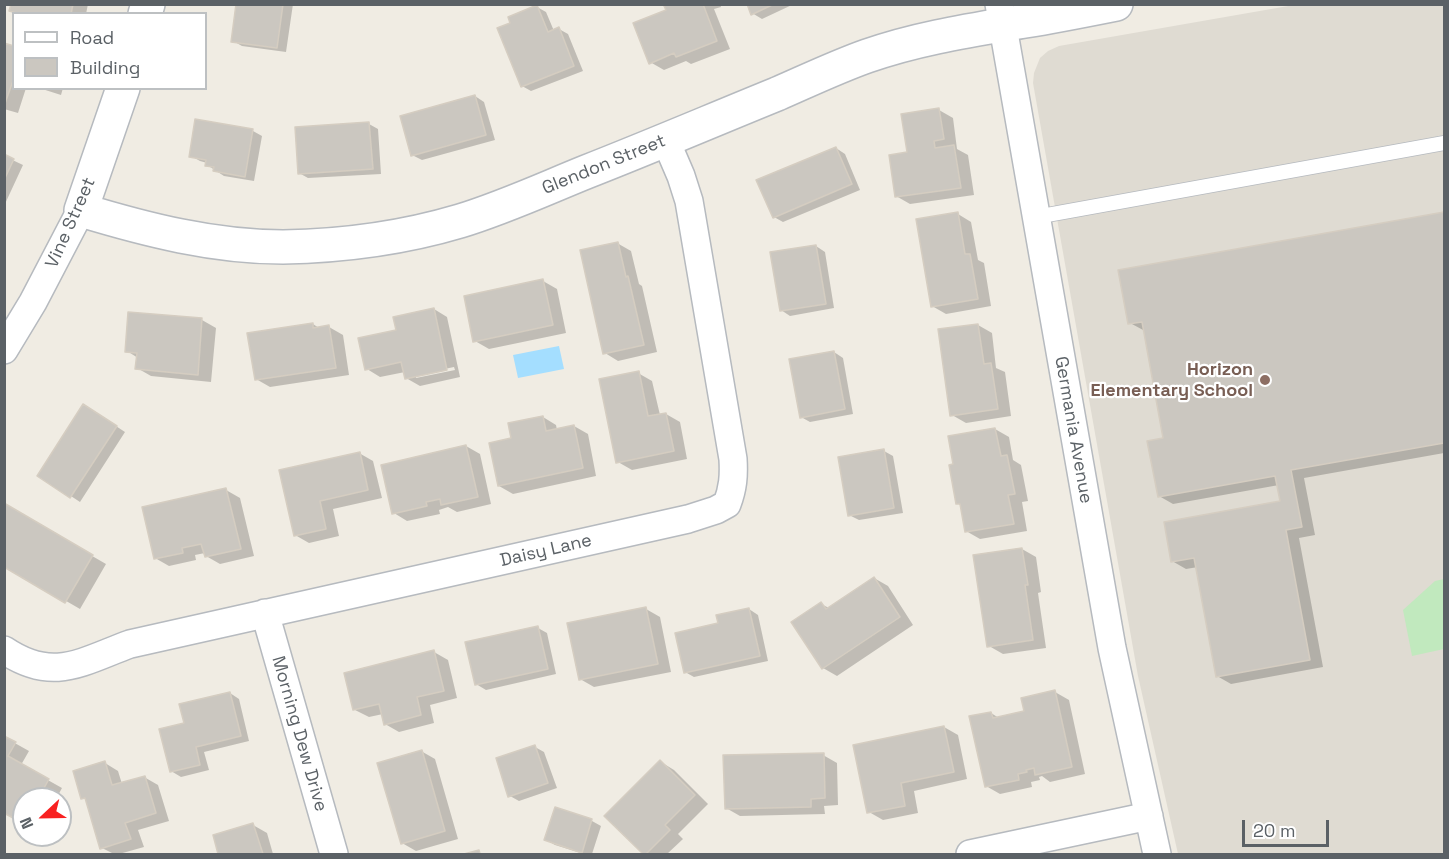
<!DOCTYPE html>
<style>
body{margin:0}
#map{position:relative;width:1449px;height:859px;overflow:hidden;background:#f0ece3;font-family:"Space Grotesk",sans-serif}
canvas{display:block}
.frame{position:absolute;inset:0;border:6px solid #5b6166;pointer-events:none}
.legend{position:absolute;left:12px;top:12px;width:195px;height:78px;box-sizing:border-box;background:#fff;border:2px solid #bdc0c2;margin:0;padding:8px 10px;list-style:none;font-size:18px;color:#5b6166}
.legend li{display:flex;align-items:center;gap:12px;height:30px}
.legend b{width:30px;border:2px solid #bdc0c2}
.north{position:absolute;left:12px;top:787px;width:60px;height:60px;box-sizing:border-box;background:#fff;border:2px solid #bdc0c2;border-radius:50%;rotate:248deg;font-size:16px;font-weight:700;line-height:24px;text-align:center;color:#5b6166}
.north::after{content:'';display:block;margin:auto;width:21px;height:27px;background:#f82121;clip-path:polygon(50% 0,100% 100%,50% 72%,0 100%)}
.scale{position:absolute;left:1242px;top:820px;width:87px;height:27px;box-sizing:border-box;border:3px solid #5b6166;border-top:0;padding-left:8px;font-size:18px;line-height:21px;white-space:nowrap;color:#5b6166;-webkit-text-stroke:4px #fff;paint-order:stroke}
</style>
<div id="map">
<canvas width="1449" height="859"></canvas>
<div class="frame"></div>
<ul class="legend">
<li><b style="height:8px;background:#fff"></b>Road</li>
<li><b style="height:16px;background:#cbc7c0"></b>Building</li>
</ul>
<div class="north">N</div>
<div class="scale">20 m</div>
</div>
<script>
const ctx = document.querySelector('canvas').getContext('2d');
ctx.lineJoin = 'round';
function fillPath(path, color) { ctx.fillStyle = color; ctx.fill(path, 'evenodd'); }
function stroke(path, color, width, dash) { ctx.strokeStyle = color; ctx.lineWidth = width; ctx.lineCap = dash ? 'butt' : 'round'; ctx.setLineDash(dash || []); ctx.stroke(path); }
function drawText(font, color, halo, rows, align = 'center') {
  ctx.font = font + ' "Space Grotesk",sans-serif'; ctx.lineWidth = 4.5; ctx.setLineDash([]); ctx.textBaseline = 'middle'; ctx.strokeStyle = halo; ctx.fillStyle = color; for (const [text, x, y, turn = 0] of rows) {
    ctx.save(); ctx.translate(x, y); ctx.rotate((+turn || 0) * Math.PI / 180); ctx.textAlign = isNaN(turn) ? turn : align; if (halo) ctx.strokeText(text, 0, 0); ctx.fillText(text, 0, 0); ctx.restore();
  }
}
fillPath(new Path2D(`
 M1294,5h150v849h-266l-40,-178 -105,-593 1,-10 6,-15 8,-7 11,-5z`), '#dfdbd2');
fillPath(new Path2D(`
 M1444,579v70l-32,7 -9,-46 32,-29z`), '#c1e9be');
fillPath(new Path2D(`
 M559,346l5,23 -46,9 -5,-23z`), '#a4deff');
fillPath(new Path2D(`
 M12,4h76l-2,10h-69l-6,-4z
 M238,4h55l-7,48 -44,-6 -9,-5z
 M665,4h55l1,3 -7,2 16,40 -39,15 -5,-3 -22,9 -14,-8 18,-51z
 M748,4h46l-32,15 -10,-6z
 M537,7l9,5 8,19 5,-2 9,5 15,37 -52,20 -9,-5 -10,-62z
 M4,44l10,3v41h12l-8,25 -14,-4z
 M39,88h24l-2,7z
 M475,96l9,6 11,38 -73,20 -10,-5z
 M939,110l14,8 4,31 11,6 6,40 -64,9 -14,-8 13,-43z
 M197,121l56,10 9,5 -8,45 -30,-5 -17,-11v-2l-7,-2 -9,-5z
 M369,124l9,5 3,45 -73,4 -9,-5z
 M836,148l9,6 15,36 -77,32 -9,-5z
 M4,156l19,9 -19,41z
 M958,214l13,8 7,38 6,3 7,43 -45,8 -14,-8z
 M1444,214v239l-140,25 11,57 -16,3 24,129 -92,17 -14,-8 -19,-109 -12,2 -14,-8 110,-59 -3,-17 -106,19 -14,-8 6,-57 -20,-108 -15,-8 276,-102z
 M617,243l14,8 8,33 3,2 15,66 -39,9 -13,-8z
 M816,246l9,6 9,56 -44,8 -9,-6z
 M543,281l14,8 9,44 -77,16 -14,-8z
 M434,309l13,8 13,60 -40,9 -14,-8 -1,-6 -25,5 -13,-8 31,-38zM454,367l1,3 -39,8v-3z
 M202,320l14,8 -5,54 -60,-6 -14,-8 1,-10 -11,-7z
 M313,324l6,4 10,-1 14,8 6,40 -79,12 -14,-8z
 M978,325l14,8 4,35 9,4 6,44 -45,7 -14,-8z
 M834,352l9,6 10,56 -43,8 -9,-5z
 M638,373l14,8 8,34 6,-1 14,8 7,37 -55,11 -14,-8z
 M93,411l32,21 -45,70 -41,-27z
 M543,417l13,8 1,5 17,-4 14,8 8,42 -83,18 -14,-8 14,-47z
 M995,429l14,8 4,23 8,5 7,36 -6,1 5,29 -47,8 -14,-8 -4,-25 -5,-3z
 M466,446l14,8 11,50 -34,8 -9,-5 -9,3 1,4 -33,7 -13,-8z
 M884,451l9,5 10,57 -44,7 -10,-5z
 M359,453l14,8 9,37 -49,11 6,27 -30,7 -14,-8 -14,-64z
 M226,490l14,8 14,58 -34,8 -14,-8 -1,-3 -10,2 1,5 -27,6 -14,-8z
 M4,505l102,59 -26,45 -76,-44z
 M1022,549l14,8 5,35 -3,1 8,55 -43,6 -14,-8z
 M874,578l14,8 25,39 -76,51 -14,-8 -2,-64 8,4z
 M646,609l14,8 11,55 -77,15 -14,-8z
 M749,609l9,6 10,46 -74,16 -9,-5z
 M538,628l9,5 9,41 -70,16 -10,-6z
 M434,652l14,8 9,38 -27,7 4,18 -35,9 -14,-8 -2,-10 -14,3 -14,-7z
 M1055,692l14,8 16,74 -35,8 -8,-6 -3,1 1,3 -9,2 1,5 -32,7 -14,-8 5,-73 8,5 26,-6z
 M230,693l9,6 10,42 -45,11 5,18 -28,7 -10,-6 15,-47z
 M944,727l14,8 9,44 -53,12 4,22 -35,7 -14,-8z
 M4,737l25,14 -8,14 41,23 -6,11h-32v23l-20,-10z
 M535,747l9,5 13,36 -38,13 -9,-5z
 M421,751l14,8 23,80 -42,12 -14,-8z
 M823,755l14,8 1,42 -14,1 1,8 -85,2 -14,-8z
 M661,762l13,8 34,34 -30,30 5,5 -16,15h-22l-38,-38z
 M105,763l13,8 4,13 22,-7 14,8 11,36 -31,9 6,17 -25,7h-5l-12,-6 -14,-47 -5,-3z
 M555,809l37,12 9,5 -9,28h-8l-29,-9 -9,-5z
 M253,825l14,8 6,21h-53l-6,-18z`), '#0003');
const building = new Path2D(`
 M11,4h62l-2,10h-51l-11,-3z
 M236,4h47l-6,44 -46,-6z
 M663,4h40l14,37 -41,16 -2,-4 -25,11 -16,-41 33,-13z
 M747,4h27l-23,11z
 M537,5l11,27 11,-5 15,39 -53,21 -24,-59 13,-5 -2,-6z
 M4,43l10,3v32l-10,28z
 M475,95l11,40 -75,21 -11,-40z
 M939,108l5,31 -10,2 1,7 19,-3 7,43 -66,9 -6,-42 18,-3 -6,-38z
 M195,119l58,10 -8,48 -32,-6 1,-4 -9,-1 1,-6 -17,-3z
 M369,122l4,47 -75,5 -3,-47z
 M836,147l16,37 -79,34 -17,-38z
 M4,154l10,5 -10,21z
 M958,212l7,42h5l8,45 -47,8 -15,-88z
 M1444,212v231l-153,27 11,57 -16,3 24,130 -94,17 -22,-119 -23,4 -7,-40 116,-21 -5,-25 -117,21 -11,-56 16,-3 -21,-116 -14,2 -10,-54z
 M618,242l8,35 2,-1 16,69 -41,9 -23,-104z
 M816,245l10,59 -46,7 -10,-59z
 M543,279l10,46 -80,17 -9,-46z
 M434,308l13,62 -42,9 -4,-17 -36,8 -7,-32 38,-8 -3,-13z
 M128,312l74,6 -4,57 -63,-6 2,-16 -12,-1z
 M313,323v5l16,-3 7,43 -81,12 -8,-47z
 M978,324l6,40 7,-1 7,46 -48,7 -12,-87z
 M834,351l11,58 -45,9 -11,-59z
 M639,371l9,45 18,-3 8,38 -58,12 -17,-84z
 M83,404l34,22 -47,72 -33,-22z
 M543,416l3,15 28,-6 9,43 -85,18 -9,-43 22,-5 -3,-15z
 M995,428l6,28 6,-1 8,39 -7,1 6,29 -49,8 -5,-28h-4l-7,-39 4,-1 -5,-28z
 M466,445l12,52 -37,8 -1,-6 -14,3 1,4 -35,8 -11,-49z
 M884,449l10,59 -46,8 -10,-59z
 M360,452l8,38 -48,11 6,28 -32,7 -15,-66z
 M226,488l15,61 -36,8 -4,-13 -19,4 1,5 -29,6 -12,-52z
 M4,503l89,52 -28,48 -61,-36z
 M1022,548l6,37h-3l8,55 -46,7 -14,-92z
 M874,577l26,40 -78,52 -31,-47 30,-20 5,7z
 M646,607l12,57 -79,16 -12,-57z
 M749,608l11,48 -76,17 -9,-40 43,-10 -2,-8z
 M538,626l10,43 -73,16 -10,-43z
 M434,650l10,41 -27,6 4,18 -37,10 -5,-21 -26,6 -9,-37z
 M1055,690l17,77 -37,8 -1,-7 -8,2 1,2 -9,2 1,6 -34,7 -16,-71 22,-4 2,6 31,-7 -3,-13z
 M230,692l11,44 -45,11 4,18 -30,7 -11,-43 25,-6 -5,-19z
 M944,726l10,46 -53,11 4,23 -38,7 -14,-68z
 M4,736l12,6 -8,14 41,23 -11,20h-14v25l-20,-11z
 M535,745l13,38 -40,14 -12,-39z
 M422,750l23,81 -44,13 -24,-81z
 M824,753l1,45 -14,1v8l-86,2 -2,-54z
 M660,760l35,35 -30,30 5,5 -24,24h-3l-39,-38z
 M105,761l7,24 33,-9 11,37 -31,10 6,16 -31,10 -15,-51 -4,1 -8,-28z
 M555,807l37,12 -10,34 -38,-13z
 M253,823l10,31h-45l-5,-19z
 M479,850l1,4h-16z`);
fillPath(building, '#cbc7c0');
stroke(building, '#d5cdc1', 1.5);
const service = new Path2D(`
 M1036,217l408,-74`);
const minor = new Path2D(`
 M999,4l113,644 45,206
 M4,350l29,-48 48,-92
 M265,613l69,241
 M4,650c49,33 77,12 126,-6l558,-125 28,-9 11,-6c6,-16 7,-28 6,-45l-44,-258 -8,-25 -15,-35
 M970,854l179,-38`);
const tertiary = new Path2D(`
 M145,14l3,-10
 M123,88l-42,122c66,20 133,37 202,37 59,-1 120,-9 177,-26 43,-13 84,-32 126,-49 64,-25 127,-52 191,-78 30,-13 59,-27 90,-38 51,-18 105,-26 158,-35 31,-5 61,-11 91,-17`);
stroke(service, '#b6babf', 16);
stroke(minor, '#b6babf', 30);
stroke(tertiary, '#b6babf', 36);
stroke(service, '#fff', 14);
stroke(minor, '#fff', 27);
stroke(tertiary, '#fff', 33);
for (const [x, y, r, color] of [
 [1265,380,6,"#8d6e63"]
]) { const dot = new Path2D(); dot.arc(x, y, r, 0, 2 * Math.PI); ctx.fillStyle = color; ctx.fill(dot); stroke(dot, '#fff', 2); }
drawText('18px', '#5b6166', '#fff', [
 ["Glendon Street",604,165,-22],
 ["Vine Street",71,223,-66],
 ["Germania Avenue",1073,430,80],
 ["Daisy Lane",546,551,-13],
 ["Morning Dew Drive",299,734,74]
]);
drawText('bold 18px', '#785e54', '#fff', [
 ["Horizon",1253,370],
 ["Elementary School",1253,391]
], 'right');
</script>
